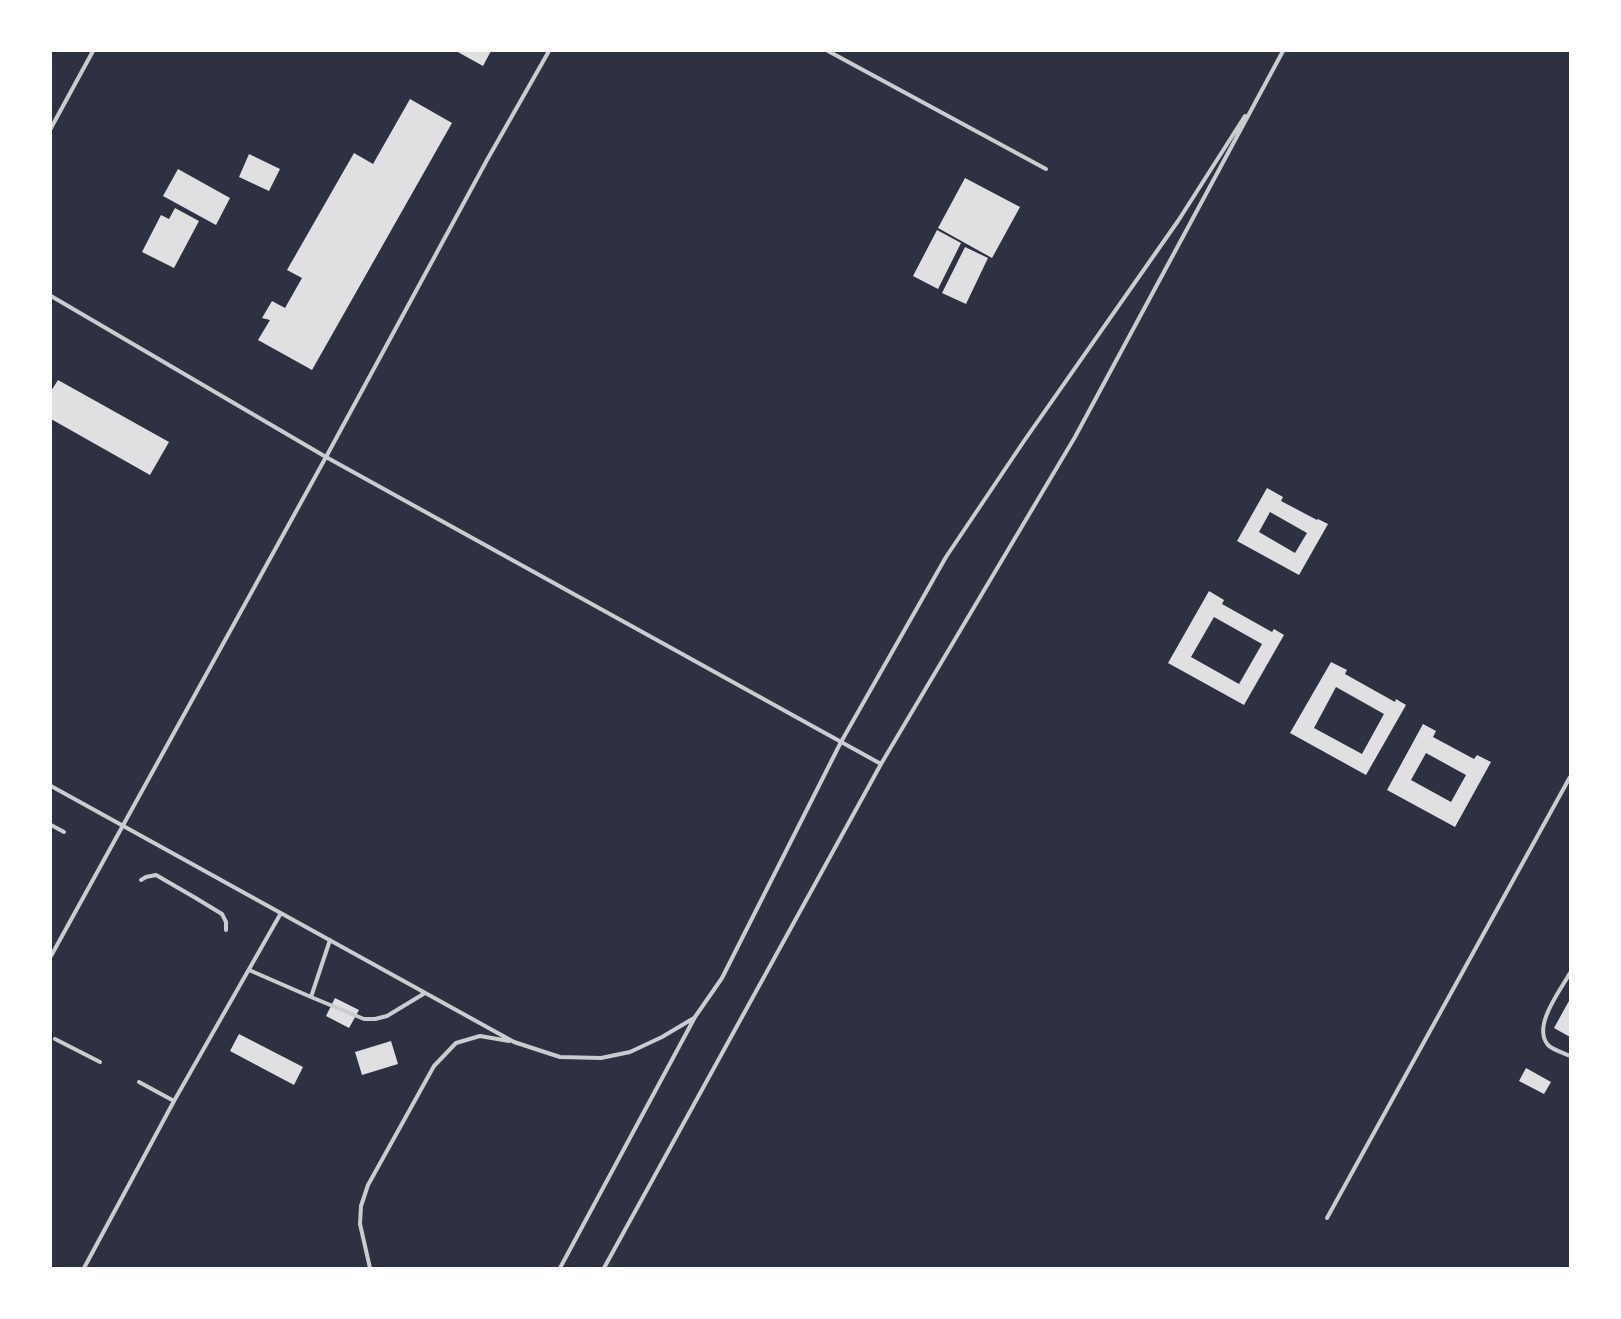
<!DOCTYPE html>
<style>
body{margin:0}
#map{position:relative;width:1621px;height:1319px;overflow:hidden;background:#2d3142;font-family:Ubuntu,sans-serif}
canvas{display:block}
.frame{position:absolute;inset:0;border:52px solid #fff;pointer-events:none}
</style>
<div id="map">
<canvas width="1621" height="1319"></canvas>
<div class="frame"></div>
</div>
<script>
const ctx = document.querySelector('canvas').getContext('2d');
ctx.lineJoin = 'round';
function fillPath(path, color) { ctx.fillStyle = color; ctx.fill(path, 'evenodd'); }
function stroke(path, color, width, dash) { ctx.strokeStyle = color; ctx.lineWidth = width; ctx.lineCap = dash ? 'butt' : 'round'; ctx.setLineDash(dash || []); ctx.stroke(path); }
fillPath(new Path2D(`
 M456,51h35l-8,15z
 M410,99l42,24 -140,247 -54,-30 12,-20 -8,-2 10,-17 13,7 17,-30 -15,-8 67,-117 19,11z
 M249,154l31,15 -11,22 -30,-14z
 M178,169l52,29 -14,27 -53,-29z
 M965,178l55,29 -28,51 -54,-30z
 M175,208l24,13 -25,47 -32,-16 19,-37 8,4z
 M937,230l24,13 -23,46 -25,-13z
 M965,247l23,11 -22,46 -24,-11z
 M58,380l111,62 -19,33 -99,-56v-28z
 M1267,488l16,9 -2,4 36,19 1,-1 10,5 -29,51 -62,-34zM1270,512l37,21 -12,20 -36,-21z
 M1209,591l15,9 -2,4 50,28 2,-3 10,6 -40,70 -76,-42zM1214,617l48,27 -23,40 -48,-27z
 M1331,662l16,8 -2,4 50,28 1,-3 10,6 -40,70 -76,-42zM1336,687l48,27 -22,40 -48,-26z
 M1423,724l13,7 -3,6 41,22 3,-4 14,7 -36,65 -68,-37zM1426,753l40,22 -15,27 -40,-22z
 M335,998l24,12 -10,18 -23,-12z
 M1570,999v38l-16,-9z
 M239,1034l64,33 -9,18 -64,-34z
 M391,1041l7,23 -36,11 -7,-23z
 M1526,1068l25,14 -7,12 -25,-13z`), '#e0e0e3');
stroke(new Path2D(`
 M828,51l218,118
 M51,128l42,-77
 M51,296l275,161 555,307
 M51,786l463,256 46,15 41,1 29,-6 32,-15 32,-19
 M51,825l13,7
 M141,880l5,-3 10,-2 38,22 28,17 4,8v8
 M330,940l-19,57 53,22h11l12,-3 38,-23
 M51,956l275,-499 161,-297 62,-109
 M249,970l62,27
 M1570,973c-10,18 -38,53 -22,72 5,5 16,8 22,11
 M55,1039l45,23
 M139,1082l35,19
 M1327,1218l243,-441
 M84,1268l90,-167 107,-188
 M370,1268l-10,-44 1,-18 7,-21 66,-119 22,-23 24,-7 29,5
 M560,1268l135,-251 27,-39 119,-236 105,-185 78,-116 154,-220 67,-105
 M604,1268l277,-504 194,-327 208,-386`), '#caccd0', 4);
</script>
